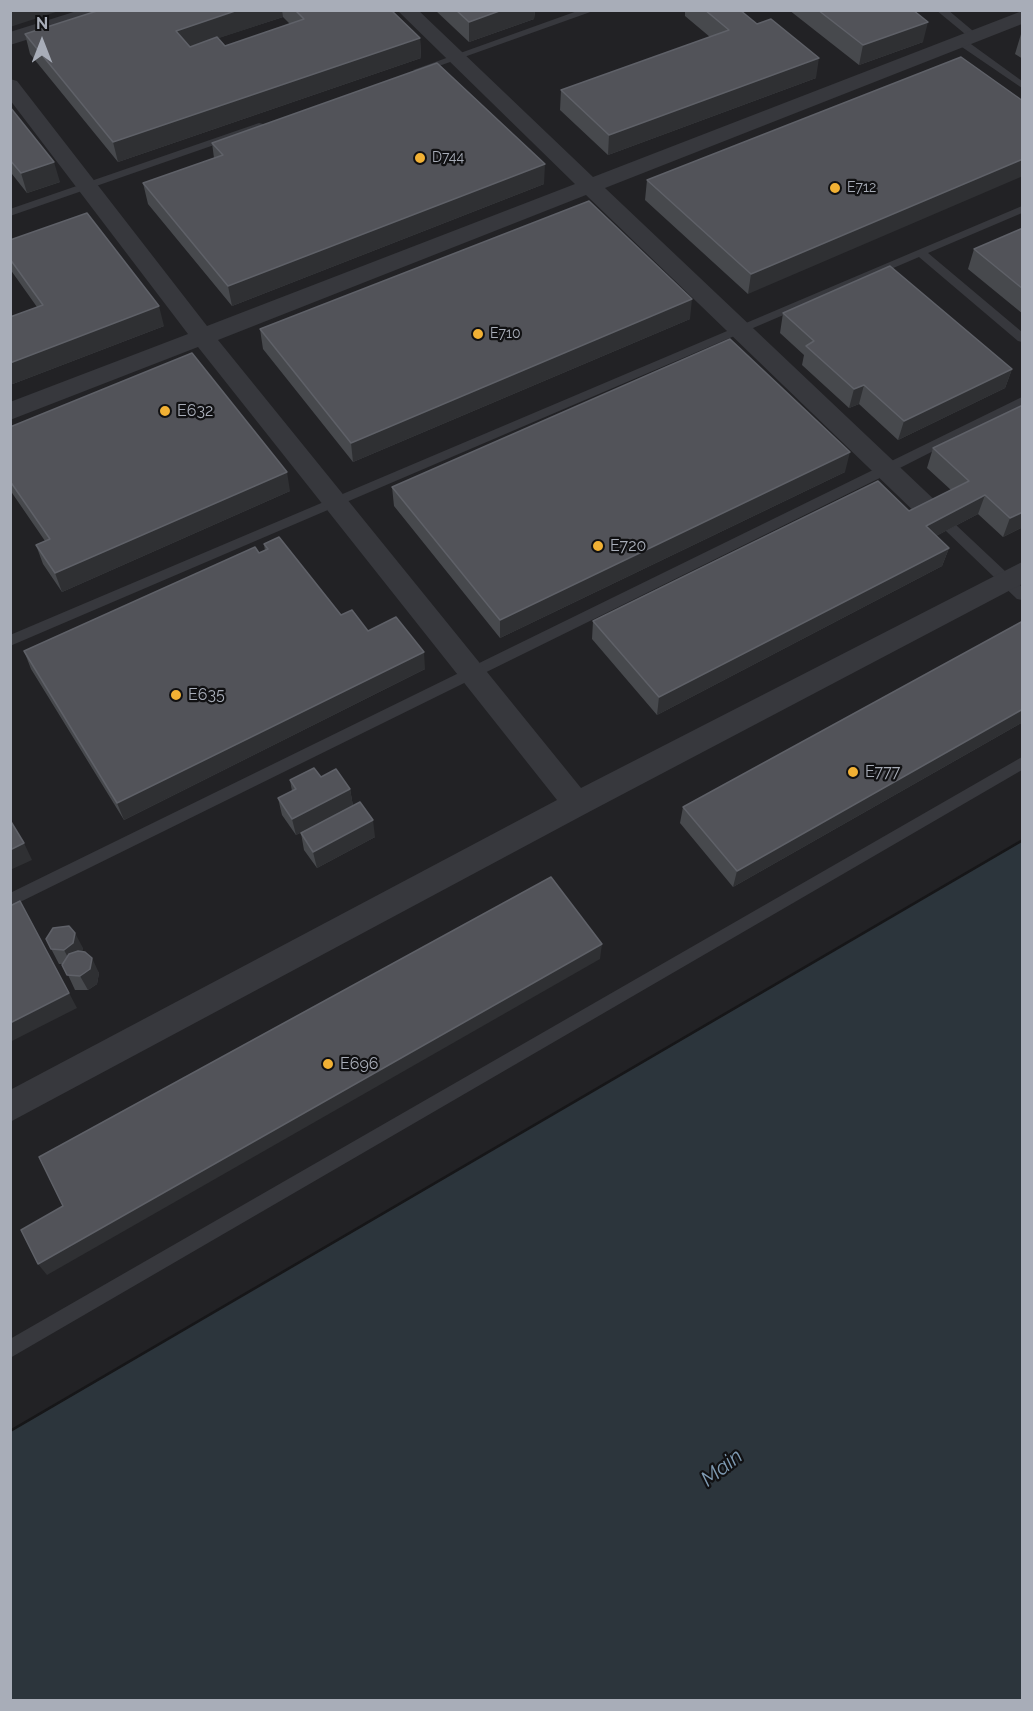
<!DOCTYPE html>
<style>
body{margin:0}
#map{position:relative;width:1033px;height:1711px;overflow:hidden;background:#161618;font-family:Raleway,sans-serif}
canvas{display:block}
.frame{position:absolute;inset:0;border:12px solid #a8adb8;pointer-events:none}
.north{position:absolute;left:12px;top:12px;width:60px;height:60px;-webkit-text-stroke:4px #111113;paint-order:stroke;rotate:0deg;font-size:16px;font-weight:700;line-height:24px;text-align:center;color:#a8adb8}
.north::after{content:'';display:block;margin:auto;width:21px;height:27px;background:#a8adb8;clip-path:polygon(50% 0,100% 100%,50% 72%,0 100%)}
</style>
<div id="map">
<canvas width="1033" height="1711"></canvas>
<div class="frame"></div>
<div class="north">N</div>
</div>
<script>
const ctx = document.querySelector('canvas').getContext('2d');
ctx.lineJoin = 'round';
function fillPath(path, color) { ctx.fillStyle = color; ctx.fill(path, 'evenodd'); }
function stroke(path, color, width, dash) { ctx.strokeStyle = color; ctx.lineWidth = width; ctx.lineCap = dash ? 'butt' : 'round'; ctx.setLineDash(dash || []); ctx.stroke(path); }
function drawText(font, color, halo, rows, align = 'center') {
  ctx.font = font + ' Raleway,sans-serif'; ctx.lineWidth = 4.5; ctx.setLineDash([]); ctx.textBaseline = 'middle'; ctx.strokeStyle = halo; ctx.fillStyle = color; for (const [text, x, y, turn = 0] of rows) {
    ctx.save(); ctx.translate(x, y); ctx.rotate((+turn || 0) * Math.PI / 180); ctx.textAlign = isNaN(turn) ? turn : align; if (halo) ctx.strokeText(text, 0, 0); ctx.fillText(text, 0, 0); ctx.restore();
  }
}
fillPath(new Path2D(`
 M11,11h1011v828l-1011,590z`), '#222225');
fillPath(new Path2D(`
 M1022,842v858h-1011v-268z`), '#2c353c');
fillPath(new Path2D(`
 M580,10h16l-174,62 -9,-2z
 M936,10h12l31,26 -9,2z
 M956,39h8l58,42v7l-66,-45z
 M259,123l4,1v4l-253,88v-7z
 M1022,206v7l-94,40 94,79v10l-4,-1 -99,-84 -909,389v-11z
 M1022,397v9l-132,67 -880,434v-14z
 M951,523l5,2 66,62v13l-5,-1 -71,-68 -1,-3 1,-3z
 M1022,757v13l-1012,588v-19z`), '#37383d');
fillPath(new Path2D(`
 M80,10h31l-2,4 -99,31v-13z
 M397,10h21l175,167 429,-166v13l-417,164 337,319 4,7 -4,7 -9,2 -9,-2 -338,-326 -368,145 363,448 441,-226v22l-435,229 -577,309v-32l547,-290 -359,-453 -188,73v-18l178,-68 -178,-234v-21l7,2 190,245 368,-142z`), '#37383d');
fillPath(new Path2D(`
 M100,10h291l29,28 1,20 -303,104 -88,-108 -5,-20zM283,17l7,7 -65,22 -7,-8z
 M435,10h100l-1,9 -65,23z
 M685,10h55l76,68 -208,77 -48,-45 1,-20 149,-53 -25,-21z
 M789,10h124l10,32 -64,23z
 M1023,33v26l-8,-5 6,-20z
 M961,57l-213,237 -103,-94 2,-20z
 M10,107l50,75 -33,11 -15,-19 -2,1z
 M212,143l332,41 -312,122 -84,-102 -5,-21 71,-25z
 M1023,228v86l-55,-45 6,-20z
 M10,240l154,86 -154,59v-68l27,-10 -27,-38z
 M783,313l229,56 -7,19 -107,52 -39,-36 -10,4 -47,-43 2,-10 -24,-22z
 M690,319l-337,143 -90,-113 -3,-20z
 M10,427l280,64 -228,101 -19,-28 -7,-19 9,-4 -35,-51z
 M933,448l90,79 -20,10 -25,-23 -42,22 13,12 -7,18 -285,149 -65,-76 1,-18 316,-110 42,-21 -24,-22z
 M845,472l-345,166 -106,-132 -2,-19z
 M264,544l77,71 27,16 57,38 -301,151 -93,-151 -7,-18 241,-100z
 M1023,621v101l-290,165 -53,-64 3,-16z
 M321,777l29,12 3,17 -57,29 -14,-20 -4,-17 14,-7 -2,-11z
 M301,833l74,4 -58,31 -13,-18z
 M46,939l37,9 -1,3 17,22 -2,11 -9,6h-13l-12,-26h-4z`), '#47494d');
fillPath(new Path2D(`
 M10,10h52l-52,17z
 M238,10h44l1,7 -103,34 -4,-20z
 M502,10h33l-1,9 -65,23v-20z
 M928,22l-5,20 -64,23 4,-20z
 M420,38l1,20 -303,104 -5,-20z
 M819,58l-3,20 -208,77 1,-20z
 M1023,159v17l-275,118 3,-20z
 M54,162l6,20 -33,11 -6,-20z
 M545,164l-1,20 -312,122 -4,-20z
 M692,299l-2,20 -337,143 -2,-19z
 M159,306l5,20 -154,59v-22z
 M1012,369l-7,19 -107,52 6,-19z
 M864,385l-5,19 -10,4 5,-19z
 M850,452l-5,20 -345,166v-18z
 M287,472l3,19 -228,101 -7,-19z
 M985,495l-7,19 -59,31 7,-19z
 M1023,512v15l-20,10 7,-19z
 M949,548l-7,18 -285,149 2,-18z
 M424,652l1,17 -301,151 -7,-17z
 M1023,709v13l-290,165 4,-16z
 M350,789l3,17 -57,29 -4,-16z
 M373,820l2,17 -58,31 -4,-16z
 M24,843l8,17 -22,10v-20z
 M29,917l48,91 -67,34v-19z
 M75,933l8,15 -2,10 -9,7 -8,-15z
 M602,944l-2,15 -553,316 -9,-11z
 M92,958l7,15 -2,11 -9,6 -8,-14z`), '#2f3033');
const building = new Path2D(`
 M100,10h138l-62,21 14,16 27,-10 8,9 79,-27 -9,-9h96l29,28 -307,104 -88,-108z
 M456,10h46l-33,12z
 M705,10h35l17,14 14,-5 48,39 -210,77 -48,-45 168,-60z
 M818,10h95l15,12 -65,23z
 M961,57l62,44v58l-272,115 -104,-94z
 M437,63l108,101 -317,122 -85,-103 80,-28 -11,-12z
 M10,107l44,55 -33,11 -11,-13z
 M589,201l103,98 -341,144 -91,-114z
 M87,213l72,93 -149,57v-46l33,-12 -33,-46v-19z
 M1023,228v61l-49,-40z
 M890,266l122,103 -108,52 -40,-36 -10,4 -48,-43 8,-5 -31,-28z
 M730,339l120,113 -350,168 -108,-133z
 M192,353l95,119 -232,101 -19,-28 14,-6 -40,-58v-54z
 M1023,405v107l-13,6 -25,-23 -59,31 23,22 -290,149 -66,-76 285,-140 31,30 60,-30 -36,-33z
 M279,537l62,78 11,-5 16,21 28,-14 28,35 -307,151 -93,-152 231,-104 4,6 9,-4 -4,-5z
 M1023,621v88l-286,162 -54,-64z
 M314,768l7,9 15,-8 14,20 -58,30 -14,-21 18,-9 -6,-9z
 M360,802l13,18 -60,32 -12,-19z
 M10,820l14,23 -14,7z
 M551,877l51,67 -564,320 -17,-34 42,-24 -24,-49z
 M20,901l49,92 -59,30v-117z
 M69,926l6,7 -2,10 -9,7 -13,-1 -5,-10 7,-11z
 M78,951l7,1 7,6 -2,11 -10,7 -13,-1 -5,-10 7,-11z`);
fillPath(building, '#525359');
stroke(building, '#5f6168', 1.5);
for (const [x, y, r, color] of [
 [420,158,6,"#f2b134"],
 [835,188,6,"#f2b134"],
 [478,334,6,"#f2b134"],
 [165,411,6,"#f2b134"],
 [598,546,6,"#f2b134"],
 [176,695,6,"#f2b134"],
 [853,772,6,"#f2b134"],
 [328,1064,6,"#f2b134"]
]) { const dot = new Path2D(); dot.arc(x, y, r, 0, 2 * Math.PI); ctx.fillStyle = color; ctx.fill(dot); stroke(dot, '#111113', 2); }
drawText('14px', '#a8adb8', '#111113', [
 ["D744",432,158],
 ["E712",847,188],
 ["E710",490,334]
], 'left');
drawText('16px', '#a8adb8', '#111113', [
 ["E632",177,411],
 ["E720",610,546],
 ["E635",188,695],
 ["E777",865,772],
 ["E696",340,1064]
], 'left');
drawText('italic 21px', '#7f9bb3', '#111113', [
 ["Main",722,1468,-38]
]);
</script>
